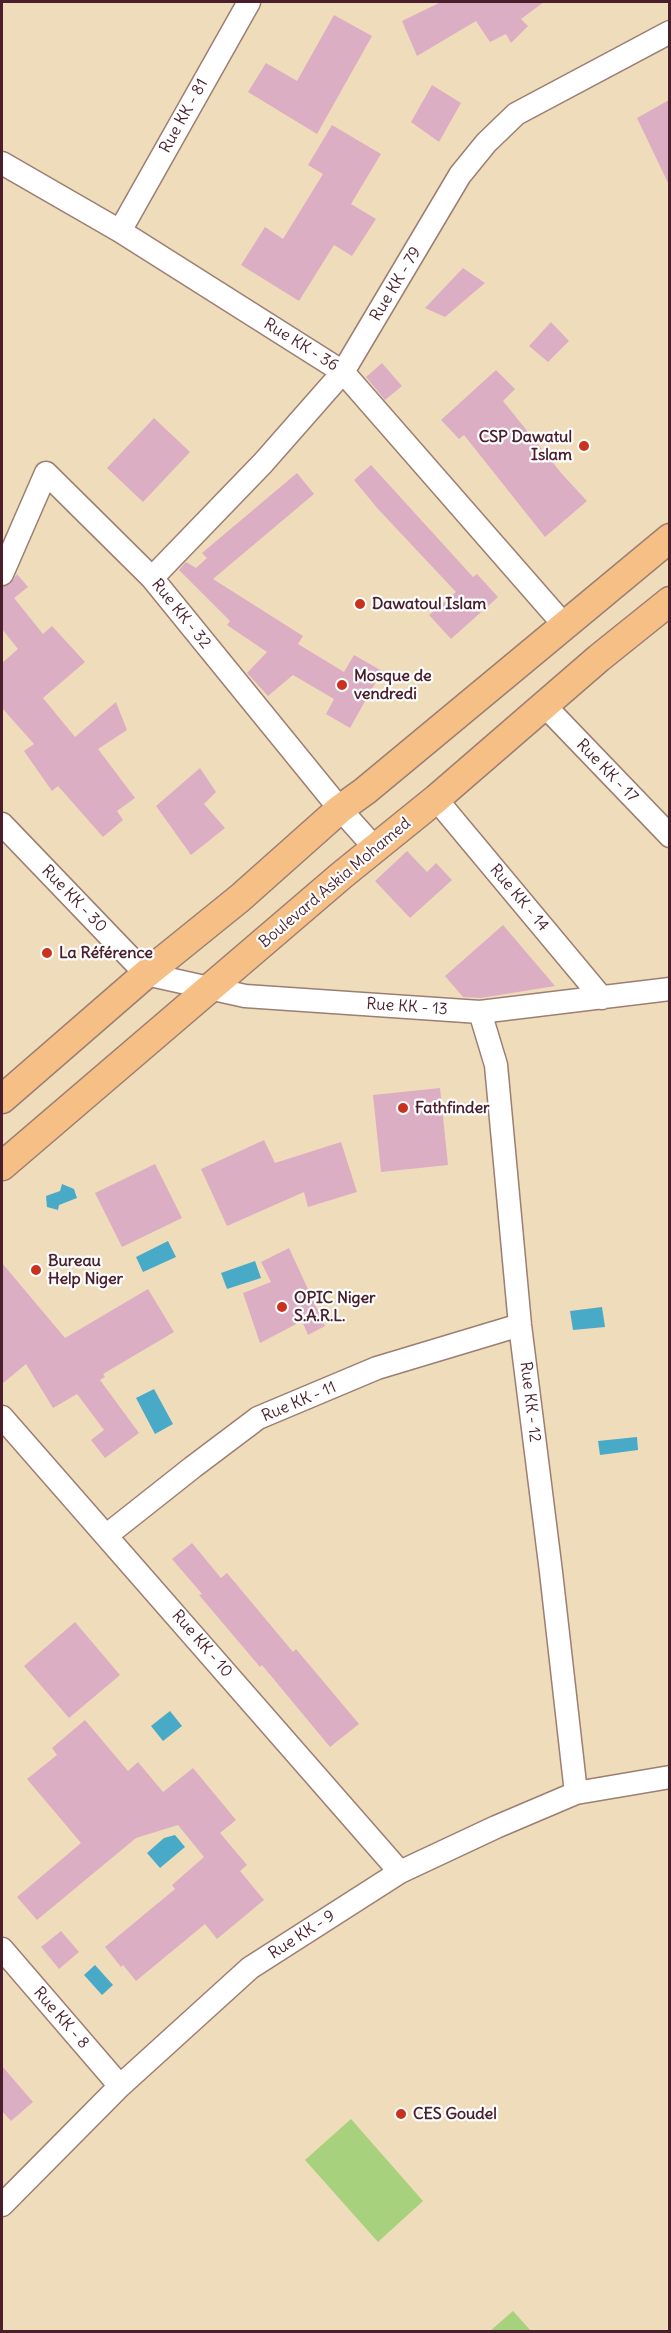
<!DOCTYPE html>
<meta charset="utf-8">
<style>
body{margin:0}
#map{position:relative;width:671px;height:2333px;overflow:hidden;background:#efdcbb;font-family:Delius,sans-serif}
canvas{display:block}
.frame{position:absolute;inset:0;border:3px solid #4a1f2b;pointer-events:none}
</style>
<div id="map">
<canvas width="671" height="2333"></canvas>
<div class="frame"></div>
</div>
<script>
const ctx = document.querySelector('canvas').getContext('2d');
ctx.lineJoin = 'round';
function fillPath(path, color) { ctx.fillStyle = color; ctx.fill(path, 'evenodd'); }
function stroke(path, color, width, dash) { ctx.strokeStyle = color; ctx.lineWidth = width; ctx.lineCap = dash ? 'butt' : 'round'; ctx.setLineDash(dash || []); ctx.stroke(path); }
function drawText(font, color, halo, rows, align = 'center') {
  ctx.font = font + ' Delius,sans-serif'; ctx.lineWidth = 4.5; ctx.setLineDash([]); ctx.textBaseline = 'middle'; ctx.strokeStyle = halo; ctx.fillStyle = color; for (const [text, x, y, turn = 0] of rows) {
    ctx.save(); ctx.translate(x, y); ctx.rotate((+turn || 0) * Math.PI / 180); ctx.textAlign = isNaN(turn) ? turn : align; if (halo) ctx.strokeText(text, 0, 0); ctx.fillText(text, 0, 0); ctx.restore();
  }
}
fillPath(new Path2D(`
 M351,2119l72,82 -45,41 -73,-82z
 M513,2311l18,20h-41z`), '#a8d17d');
fillPath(new Path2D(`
 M62,1184l12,5 3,9 -18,7 -1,5 -11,-3 -1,-11 14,-5z
 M168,1241l8,16 -33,15 -7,-15z
 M255,1261l6,17 -34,11 -6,-16z
 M602,1307l3,20 -32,3 -3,-19z
 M154,1389l19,35 -18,10 -19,-36z
 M637,1437l1,13 -38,5 -2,-14z
 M170,1711l12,15 -19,15 -12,-15z
 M175,1835l10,12 -25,21 -13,-15 17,-15z
 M95,1965l18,20 -11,10 -18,-20z`), '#49aac8');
fillPath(new Path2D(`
 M441,2h103l-23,17 7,7 -17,17 -5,-9 -16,8 -14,-21 -59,35 -15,-35z
 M334,15l38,21 -55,98 -69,-42 18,-29 31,18z
 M432,85l29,18 -22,39 -28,-20z
 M669,100v85l-32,-67z
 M332,125l49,29 -30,50 25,15 -24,37 -18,-11 -35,56 -58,-36 24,-38 18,12 40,-65 -15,-9z
 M463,268l22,15 -40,34 -20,-9z
 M551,322l18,19 -21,21 -19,-16z
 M382,363l20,23 -17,14 -19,-23z
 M496,370l19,19 -12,12 59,73 25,27 -42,36 -81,-102 -5,4 -18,-19z
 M154,418l36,34 -47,50 -36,-34z
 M371,465l102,112 4,-3 21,23 -47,42 -22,-24 27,-23 -78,-83 -24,-29z
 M297,473l17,21 -101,85 90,57 -5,8 46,28 10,-17 28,16 -32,57 -24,-14 8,-15 -41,-24 -25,21 -21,-23 20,-21 -40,-27 3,-4 -51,-51 7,-8 10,6 11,-10 -5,-5z
 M17,574l11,13 -14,11 29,36 9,-8 33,36 -42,36 32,39 41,-35 11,28 -29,19 37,49 -18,13 6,9 -20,17 -45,-51 -6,5 -28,-40 10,-7 -32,-36v-45l16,-14 -16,-20v-42l8,-3z
 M200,768l16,24 -12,12 21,24 -34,27 -35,-49z
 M407,851l20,21 9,-9 16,17 -42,38 -35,-37z
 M503,925l52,61 -74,12 -18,-1 -18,-21z
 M440,1088l8,77 -67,7 -8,-77z
 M264,1140l11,23 66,-21 16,50 -49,15 -4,-15 -77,34 -26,-57z
 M155,1164l27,54 -60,29 -27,-54z
 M289,1248l36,78 -17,9 -6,-14 -42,22 -17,-50 28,-11 -10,-20z
 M2,1263l63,75 83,-49 26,43 -71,42 2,3 -5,3 39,53 -34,25 -14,-18 13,-10 -27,-36 -24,14 -27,-44 -24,20z
 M192,1543l29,35 6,-5 66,79 3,-3 63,75 -29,23 -68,-82 -2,2 -61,-72 3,-1 -30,-35z
 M75,1622l45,53 -51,43 -45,-52z
 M85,1720l43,51 10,-9 25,30 30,-24 43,52 -16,13 27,32 -7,6 24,29 -47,39 -12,-15 -69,57 -13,-16 -2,2 -16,-20 70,-58 -3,-4 32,-28 -26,-32 -42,13 -99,82 -20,-23 64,-54 -54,-64 30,-24 -5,-7z
 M61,1931l18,21 -20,17 -18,-22z
 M2,2066l31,36 -22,19 -9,-10z`), '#dcaec4');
const minor = new Path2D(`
 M2,163l118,68 223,141 222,254
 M120,231l129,-229
 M2,574l44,-101 106,105 188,231 35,39
 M152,578l111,-115 80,-91 117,-197 26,-32 30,-29 154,-82
 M545,706l125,130
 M436,799l166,199
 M2,824l144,150 99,22 235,16 190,-23
 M480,1012l16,53 24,260 31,247 25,221
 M2,1417l398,455
 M107,1535l86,-68 65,-49 119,-50 143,-43
 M2,1949l118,137
 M2,2205l118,-119 130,-118 150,-96 96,-45 80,-34 94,-16`);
const major = new Path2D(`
 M2,1099l144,-125 94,-76 100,-89 25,-18 305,-253
 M2,1166l340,-291 94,-76 163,-141 71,-57`);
stroke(minor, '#9c7e73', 25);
stroke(major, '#9c7e73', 31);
stroke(minor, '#fff', 22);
stroke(major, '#f5bf86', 28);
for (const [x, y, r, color] of [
 [584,446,6,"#c8321e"],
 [360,604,6,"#c8321e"],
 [342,685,6,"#c8321e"],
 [47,953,6,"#c8321e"],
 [403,1108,6,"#c8321e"],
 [36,1270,6,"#c8321e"],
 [282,1307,6,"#c8321e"],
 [401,2114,6,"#c8321e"]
]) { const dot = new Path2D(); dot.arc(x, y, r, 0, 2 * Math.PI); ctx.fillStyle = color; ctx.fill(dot); stroke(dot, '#fff', 2); }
drawText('16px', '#4a1f2b', '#fff', [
 ["Rue KK - 81",184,116,-61],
 ["Rue KK - 79",396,284,-59],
 ["Rue KK - 36",301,345,32],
 ["Rue KK - 32",181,614,51],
 ["Rue KK - 17",607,771,46],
 ["Boulevard Askia Mohamed",335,883,-40],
 ["Rue KK - 14",519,898,50],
 ["Rue KK - 30",74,899,46],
 ["Rue KK - 13",407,1007,4],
 ["Rue KK - 11",299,1402,-23],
 ["Rue KK - 12",530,1402,83],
 ["Rue KK - 10",202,1644,49],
 ["Rue KK - 9",302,1935,-33],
 ["Rue KK - 8",61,2018,49]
]);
drawText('bold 16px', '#4a1f2b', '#fff', [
 ["CSP Dawatul",572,437,"right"],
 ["Islam",572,455,"right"],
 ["Dawatoul Islam",372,604],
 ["Mosque de",354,676],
 ["vendredi",354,694],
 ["La Référence",59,953],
 ["Fathfinder",415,1108],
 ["Bureau",48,1261],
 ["Help Niger",48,1279],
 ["OPIC Niger",294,1298],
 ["S.A.R.L.",294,1316],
 ["CES Goudel",413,2114]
], 'left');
</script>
